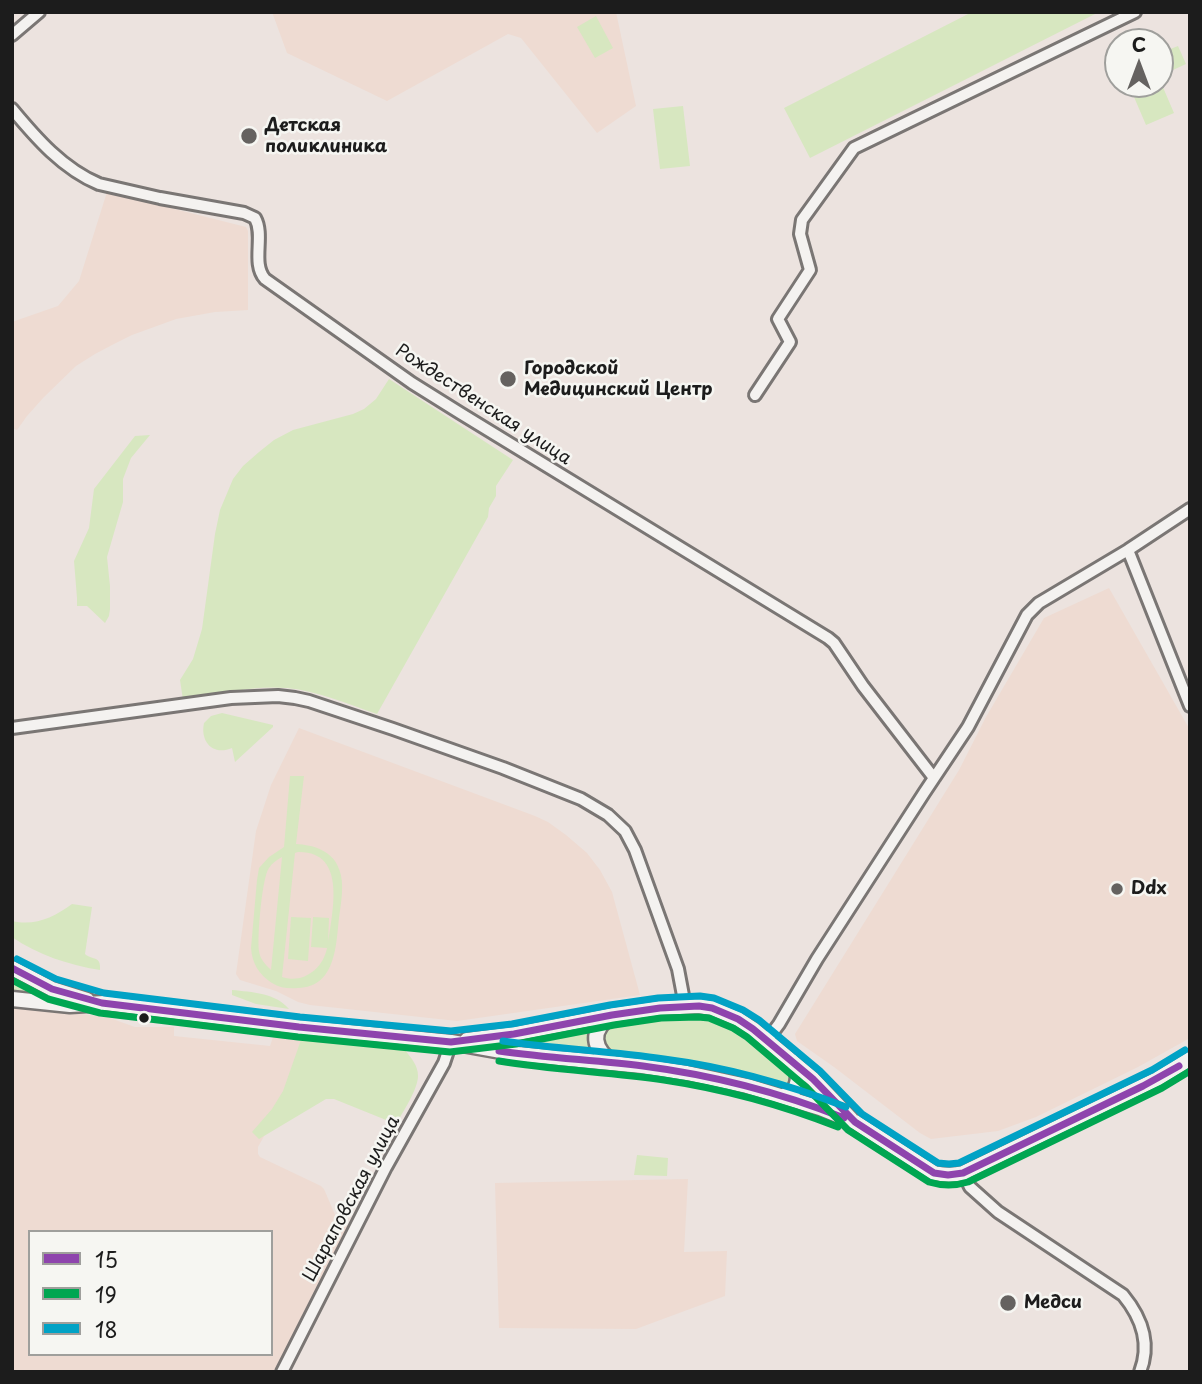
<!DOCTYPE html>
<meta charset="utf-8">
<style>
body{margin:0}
#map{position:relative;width:1202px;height:1384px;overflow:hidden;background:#ece3df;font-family:"Playpen Sans",sans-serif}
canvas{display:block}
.frame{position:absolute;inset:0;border:14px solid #1c1c1c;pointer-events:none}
.legend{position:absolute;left:28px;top:1230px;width:245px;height:126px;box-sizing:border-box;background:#f6f6f2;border:2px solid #9f9f9c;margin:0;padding:9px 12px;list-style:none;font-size:21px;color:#1c1c1c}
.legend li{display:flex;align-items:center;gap:14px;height:35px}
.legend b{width:35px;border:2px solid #9f9f9c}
.north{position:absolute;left:1104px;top:28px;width:70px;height:70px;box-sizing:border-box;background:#f6f6f2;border:2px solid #9f9f9c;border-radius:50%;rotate:0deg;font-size:19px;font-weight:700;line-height:28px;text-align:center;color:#1c1c1c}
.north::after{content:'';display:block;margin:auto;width:24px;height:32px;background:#656260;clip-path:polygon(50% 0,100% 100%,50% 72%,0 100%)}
</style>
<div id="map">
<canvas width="1202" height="1384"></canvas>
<div class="frame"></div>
<ul class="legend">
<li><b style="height:9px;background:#8e44ad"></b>15</li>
<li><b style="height:9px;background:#00a651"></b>19</li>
<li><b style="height:9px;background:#01a2c5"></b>18</li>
</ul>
<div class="north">С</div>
</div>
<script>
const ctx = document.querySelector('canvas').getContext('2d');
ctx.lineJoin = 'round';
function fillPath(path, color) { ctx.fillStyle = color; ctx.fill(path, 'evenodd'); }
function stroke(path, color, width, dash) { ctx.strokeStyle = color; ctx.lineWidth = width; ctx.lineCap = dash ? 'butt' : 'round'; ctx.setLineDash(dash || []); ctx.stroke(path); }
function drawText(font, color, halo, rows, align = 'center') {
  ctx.font = font + ' "Playpen Sans",sans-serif'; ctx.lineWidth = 5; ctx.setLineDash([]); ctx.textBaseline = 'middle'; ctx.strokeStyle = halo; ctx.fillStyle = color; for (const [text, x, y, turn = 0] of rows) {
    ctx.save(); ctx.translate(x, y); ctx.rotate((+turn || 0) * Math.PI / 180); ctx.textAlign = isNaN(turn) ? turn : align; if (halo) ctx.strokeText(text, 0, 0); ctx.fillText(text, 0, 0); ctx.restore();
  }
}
fillPath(new Path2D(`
 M272,12h344l20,94 -39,27 -76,-95 -13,-4 -121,67 -100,-48z
 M107,192l139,35 2,4v79l-33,2 -39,7 -44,16 -18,9 -19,10 -19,12 -32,31 -17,19 -10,14 -5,-2v-106l46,-16 21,-25z
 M1109,588l81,142v308l-52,29 -102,50 -38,14 -67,8 -11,-6 -86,-66 -37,-26 -2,-7 164,-264 27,-53 58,-99z
 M299,728l236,88 13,6 18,13 21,18 13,17 12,22 28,103 -183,26 -147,-16 -12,-3 -22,-11 -36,-11 -4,-6 20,-143 15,-46z
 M12,1006l95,11 28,10h39v9l96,10 3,-9 3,-2 28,3 -13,50 -33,59v7l2,3 61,29 3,3 12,28 3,3 10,6 -72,146h-265zM30,1232h241v122h-241z
 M688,1179l-4,73 43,-1 -2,45 -89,33 -137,-1 -4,-145z`), '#eedbd2');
fillPath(new Path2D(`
 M972,12h127l-289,146 -26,-50z
 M596,16l17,32 -18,10 -18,-31z
 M1178,46l8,18 -26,12v-23z
 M1162,85l12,28 -28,12 -12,-28z
 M683,106l7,60 -30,3 -7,-60z
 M389,379l124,81 -17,26v10l-7,12 -1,9 -111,197c-29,-10 -59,-23 -90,-26 -34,-3 -71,7 -104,12l-3,-20 13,-21 9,-30 13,-95 5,-24 13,-31 10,-13 16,-14 15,-12 19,-10 60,-16 11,-5 12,-10z
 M150,435l-19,23 -8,21v23l-16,55 3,29v23l-1,7 -4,7 -18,-17h-10v-8l-3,-37 15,-33 5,-39 41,-53z
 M222,713l51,12v2l-38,35 -3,-14c-19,8 -32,-6 -28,-25l7,-7z
 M290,776h14l-8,68c18,1 37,7 43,25 6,14 2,34 0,49 -3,27 -3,69 -41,70 -9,1 -18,0 -26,-5 -13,-8 -20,-20 -21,-35l6,-68 2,-12 10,-11 15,-10zM298,852c50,-1 34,61 30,92l1,-26 -16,-1 -2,30 16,1c-4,21 -24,36 -45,29l13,-124zM282,857l-11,113c-6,-6 -11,-11 -12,-19 -2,-13 3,-74 10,-83 3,-5 8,-8 13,-11z
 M72,904l20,3 -7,47c8,7 16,1 15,16 -31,-5 -62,-15 -88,-33v-16c23,5 41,-3 60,-17z
 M291,917l20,1 -3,43 -20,-2z
 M12,978l41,17 -1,2 -40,-5z
 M232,990c20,2 44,3 57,19l-33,-5 -24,-9z
 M684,1018l30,2 27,14 47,37 3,10 -2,6 -10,2 -78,-20 -46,-7 -38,-4 -14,-12 1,-14c14,-15 60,-13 80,-14z
 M591,1029c-3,10 -2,17 2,26l-60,-7 -4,-4 2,-3z
 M302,1037l103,13c6,8 13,15 13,26 0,13 -15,36 -22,48l-62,-25h-8l-67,40 -7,-7 20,-23 11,-18z
 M637,1155l31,3 -1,18 -33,-1z`), '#d7e7c0');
const minor = new Path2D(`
 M12,35l27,-23
 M12,109c24,29 51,60 87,75l61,14 84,15 11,5c10,18 -4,45 10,61l147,104 48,30 368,225 6,5 29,43 71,92
 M755,395l35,-53 -12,-23 32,-49 -10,-36 2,-14 52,-72 281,-136
 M1128,550l62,156
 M12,728l219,-30 47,-2 17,2 14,3 84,28 110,39 78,31 27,16 17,16 10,19 43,119 7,37
 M767,1040l12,-16 38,-65 107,-166 44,-66 59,-112 12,-12 89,-53 62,-41
 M963,1173l7,14 28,25 125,83c19,23 28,49 17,77
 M282,1372l104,-205 58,-104 7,-21`);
const major = new Path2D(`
 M12,968l40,21 35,11
 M12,999l58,6 34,-2 195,24 152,15 67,12 124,12 45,7 60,13 73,22 35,14 79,51c10,2 19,3 29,0l194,-94 33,-20
 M611,1016c-22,15 -18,33 2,47
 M467,1040l47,-6 98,-19 48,-7 39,-2 13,2 26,11 15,10 60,50 38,40
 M783,1096l9,-3c8,-10 8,-21 0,-32`);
stroke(minor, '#7a7674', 16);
stroke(major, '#7a7674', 19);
stroke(minor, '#f4f2f0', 10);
stroke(major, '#f4f2f0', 14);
stroke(new Path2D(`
 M12,968l40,21 50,14 197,24 152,15 63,-8 98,-19 48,-7 39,-2 13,2 26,11 15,10 60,50 42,43 79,51 14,2 15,-2 180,-87 36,-20
 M499,1051c48,7 96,9 144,15 69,9 136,26 201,52`), '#8e44ad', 7);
stroke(new Path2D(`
 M12,980l36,19 52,14 198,24 152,15 66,-8 98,-19 47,-7 37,-1 11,1 24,10 14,9 59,50 42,43 81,52c13,4 26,4 39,0l194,-94 28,-17
 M499,1061c55,9 110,11 165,19 60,9 118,25 174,47`), '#00a651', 7);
stroke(new Path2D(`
 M17,959l39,20 48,14 196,24 151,14 61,-7 98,-19 48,-7 42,-2 14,2 29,12 16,10 61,51 42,43 76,49 11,1 10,-1 193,-93 33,-20
 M503,1041c53,8 107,10 161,18 62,8 123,25 182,48`), '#01a2c5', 7);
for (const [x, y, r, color] of [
 [249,136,9,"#656260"],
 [508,379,9,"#656260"],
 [1117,889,7,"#656260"],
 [144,1018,6,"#1c1c1c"],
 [1008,1303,9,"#656260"]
]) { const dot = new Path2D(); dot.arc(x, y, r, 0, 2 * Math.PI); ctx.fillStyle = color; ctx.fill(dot); stroke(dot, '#f6f6f2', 2.5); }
drawText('bold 18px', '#1c1c1c', '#f6f6f2', [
 ["Детская",265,126],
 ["поликлиника",265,147],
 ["Городской",524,369],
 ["Медицинский Центр",524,390],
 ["Ddx",1131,889],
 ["Медси",1024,1303]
], 'left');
drawText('18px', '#1c1c1c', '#f6f6f2', [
 ["Рождественская улица",483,405,33],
 ["Шараповская улица",352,1199,-62]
]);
</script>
